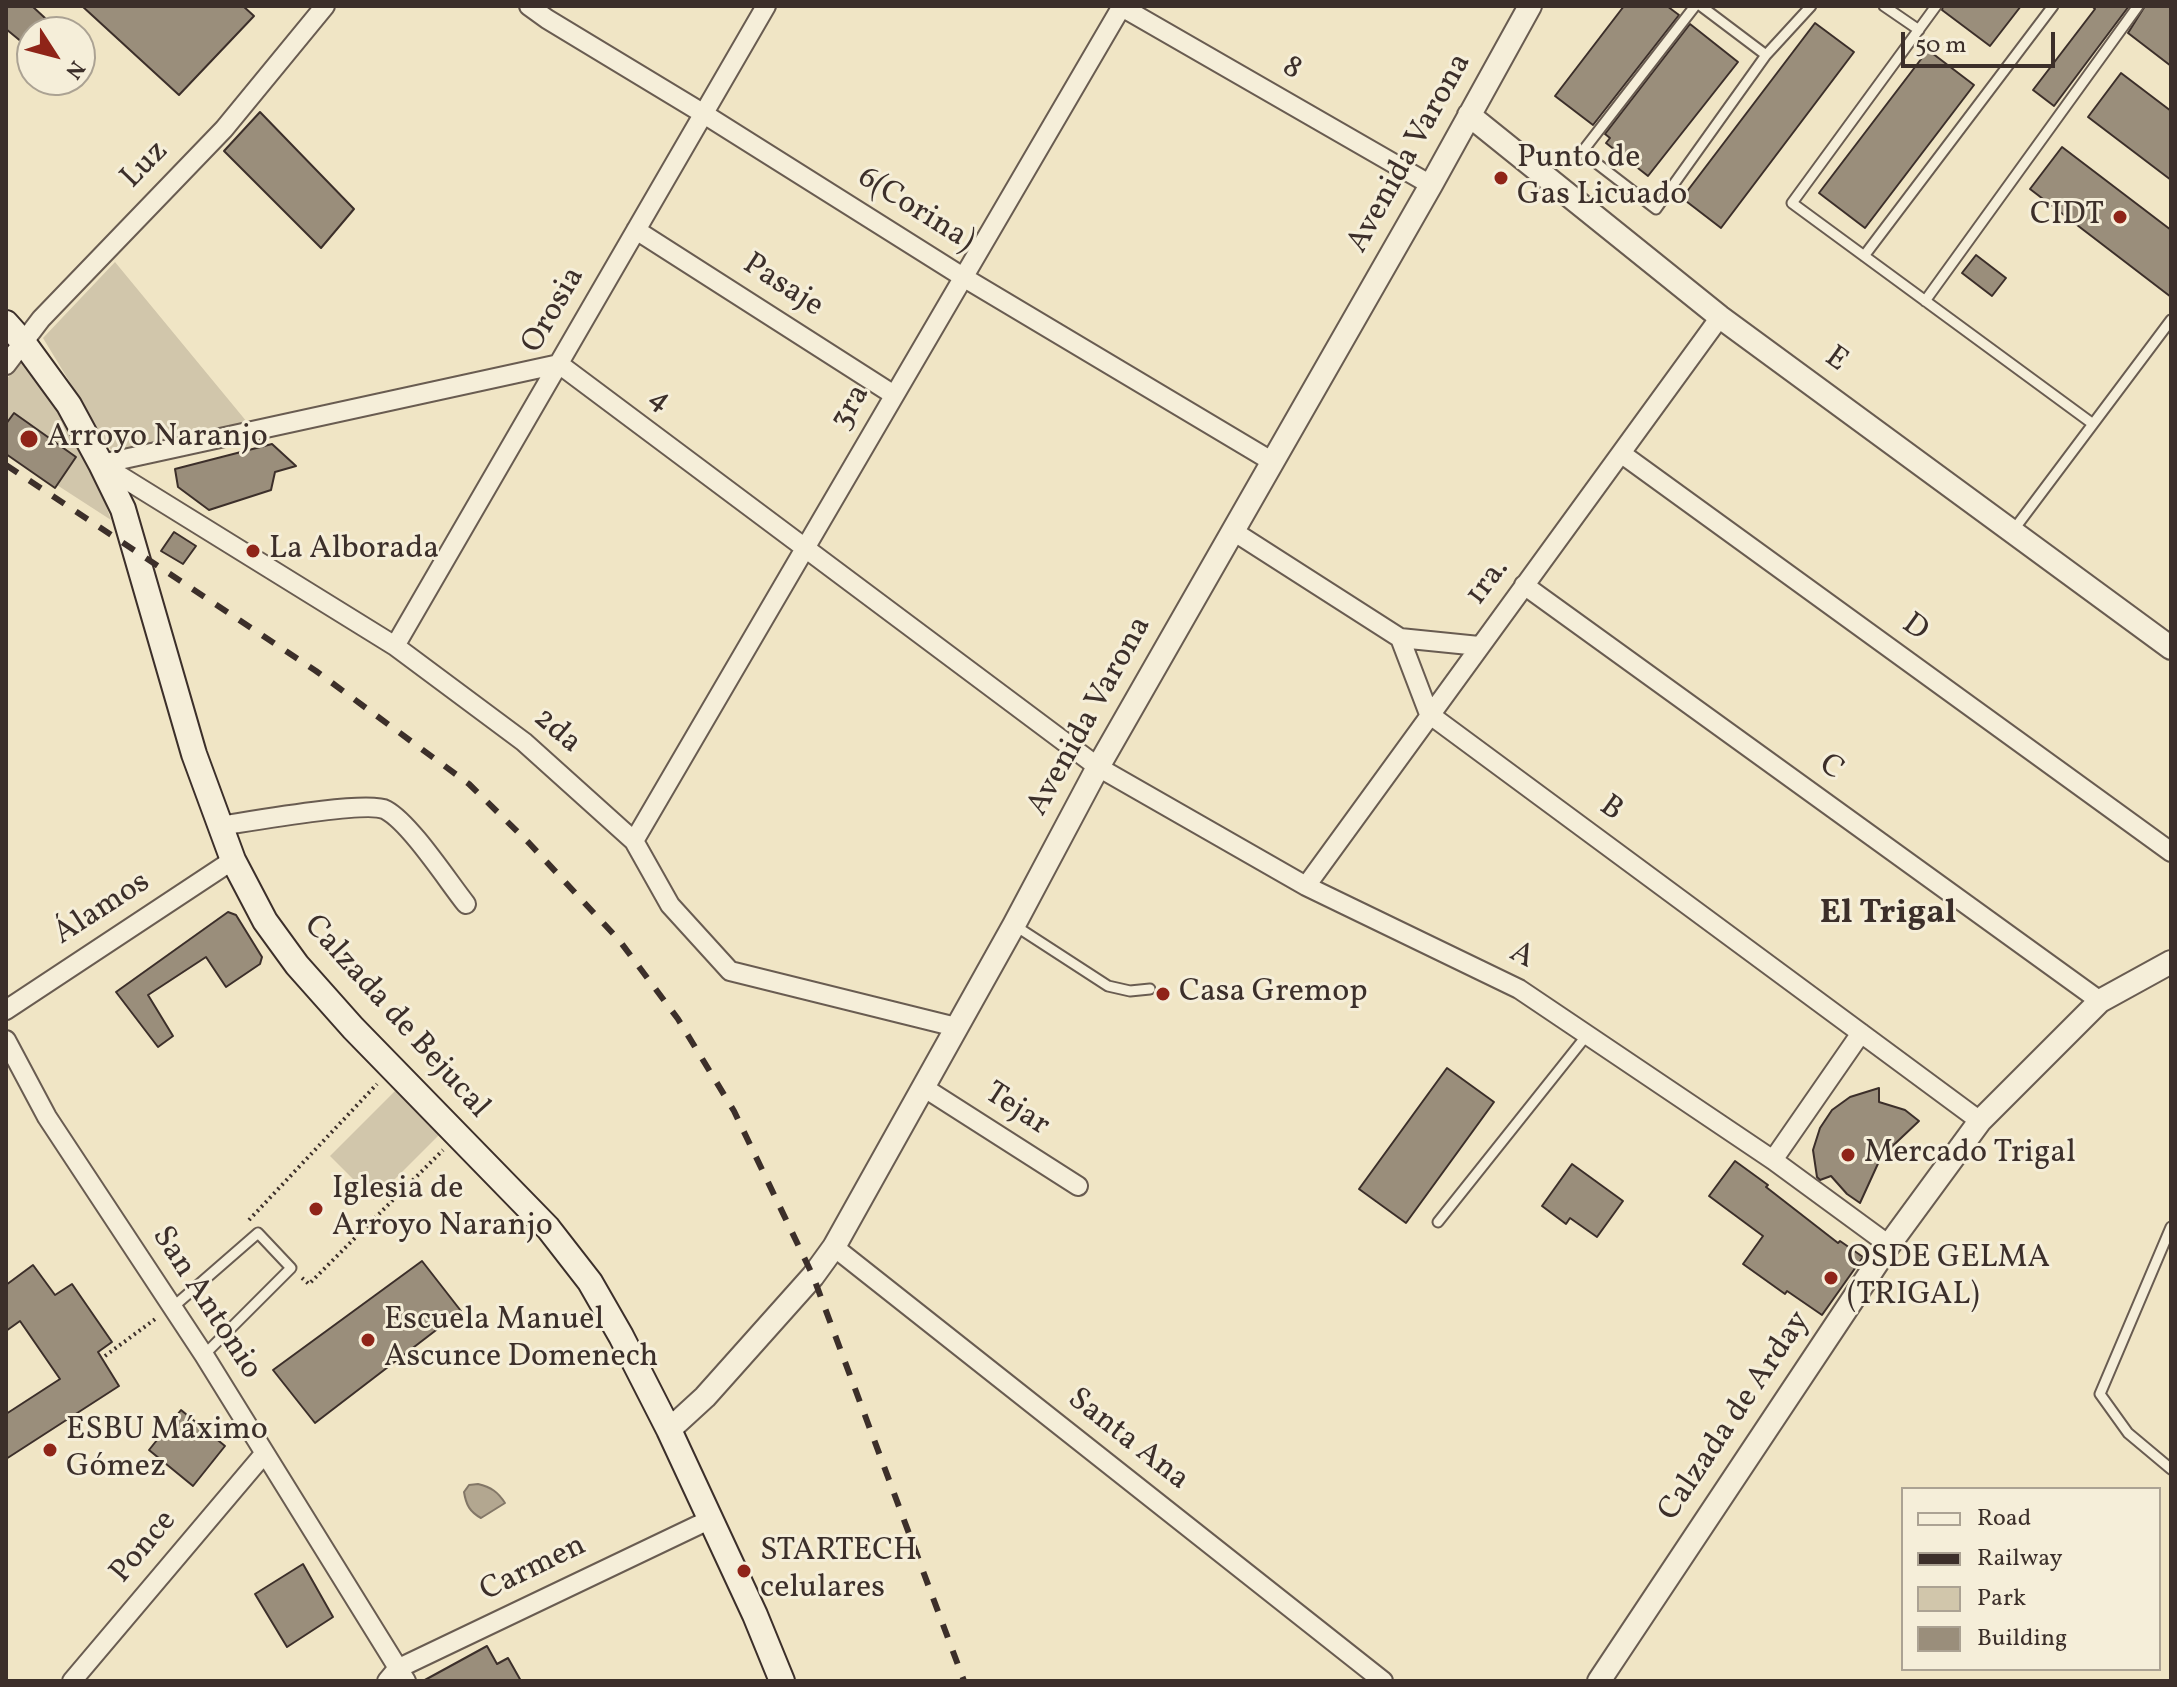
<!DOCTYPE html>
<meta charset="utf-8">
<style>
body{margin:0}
#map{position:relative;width:2177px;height:1687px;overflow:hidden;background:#f0e5c5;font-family:Vollkorn,serif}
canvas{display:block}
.frame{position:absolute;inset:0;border:8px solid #3c2f2a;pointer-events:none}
.legend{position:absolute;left:1901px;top:1487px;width:260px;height:184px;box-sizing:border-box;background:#f5eed9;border:2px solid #aba293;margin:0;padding:10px 14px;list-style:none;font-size:24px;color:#3c2f2a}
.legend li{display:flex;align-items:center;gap:16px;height:40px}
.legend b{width:40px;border:2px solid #aba293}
.north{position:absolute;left:16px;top:16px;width:80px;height:80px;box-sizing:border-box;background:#f5eed9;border:2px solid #aba293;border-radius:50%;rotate:126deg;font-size:22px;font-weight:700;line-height:32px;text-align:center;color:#3c2f2a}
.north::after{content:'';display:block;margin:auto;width:28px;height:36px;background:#8f2418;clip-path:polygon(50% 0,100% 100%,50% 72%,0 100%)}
.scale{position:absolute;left:1901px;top:32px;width:154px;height:36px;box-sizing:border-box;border:4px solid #3c2f2a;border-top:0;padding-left:10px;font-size:24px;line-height:28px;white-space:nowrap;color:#3c2f2a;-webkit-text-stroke:6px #f5eed9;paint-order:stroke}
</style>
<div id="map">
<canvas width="2177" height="1687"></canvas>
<div class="frame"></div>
<ul class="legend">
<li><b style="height:10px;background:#f5eed9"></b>Road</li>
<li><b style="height:10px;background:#3c2f2a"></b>Railway</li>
<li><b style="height:22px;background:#d1c6ab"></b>Park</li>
<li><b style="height:22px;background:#9a8e7b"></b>Building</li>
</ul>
<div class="north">N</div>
<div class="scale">50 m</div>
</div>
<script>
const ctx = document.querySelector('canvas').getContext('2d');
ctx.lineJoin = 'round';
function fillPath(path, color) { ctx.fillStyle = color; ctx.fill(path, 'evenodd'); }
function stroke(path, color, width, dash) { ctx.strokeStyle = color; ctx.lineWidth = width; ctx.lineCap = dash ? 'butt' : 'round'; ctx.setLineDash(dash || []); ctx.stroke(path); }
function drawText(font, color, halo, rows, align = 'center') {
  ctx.font = font + ' Vollkorn,serif'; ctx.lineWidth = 6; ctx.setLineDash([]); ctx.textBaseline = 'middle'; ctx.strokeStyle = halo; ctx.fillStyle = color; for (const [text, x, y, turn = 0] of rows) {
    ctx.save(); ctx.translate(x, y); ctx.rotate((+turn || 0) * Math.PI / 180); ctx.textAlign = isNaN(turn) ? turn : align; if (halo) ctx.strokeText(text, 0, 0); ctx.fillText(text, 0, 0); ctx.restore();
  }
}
fillPath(new Path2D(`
 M115,262l132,160 -133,33 -71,-117z
 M28,353l64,113 19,54 -105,-68v-72z
 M395,1091l44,44 -65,65 -44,-44z`), '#d1c6ab');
const water = new Path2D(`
 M478,1484c13,3 20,8 27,19l-24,15c-11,-6 -15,-13 -17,-26l5,-7z`);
fillPath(water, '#b3a790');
stroke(water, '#837767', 2);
const building = new Path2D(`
 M6,6h26l13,12 -22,25 -17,-14z
 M82,6h161l11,10 -75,79z
 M1624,6h43l12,9 -86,110 -38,-29z
 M1943,6h78l-31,40 -48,-36z
 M2092,6h37l-75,100 -21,-16 62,-81z
 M2145,6h26v60l-43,-33z
 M1815,23l39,29 -133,176 -39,-30z
 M1690,24l48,38 -90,114 -42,-33 4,-5 -5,-4z
 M1928,50l46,35 -109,143 -46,-35z
 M2121,73l50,38v69l-83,-63z
 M260,112l94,97 -33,39 -97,-97z
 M2062,147l109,83v67l-141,-108z
 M1976,255l30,23 -14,18 -30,-23z
 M14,413l62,44 -21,31 -49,-34v-30z
 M272,444l24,22 -21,6 -4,18 -62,20 -31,-23 -3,-18z
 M174,532l22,14 -13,18 -22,-13z
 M228,912l8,3 26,42 -2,7 -34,23 -20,-30 -58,38 25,41 -15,11 -42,-55z
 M1447,1068l47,34 -88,121 -47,-34z
 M1879,1088v14l26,8 14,11 -38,36 -21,46 -13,-9 -16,-18 -11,4 -3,-3 -4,-27 7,-22 12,-18 18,-13z
 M1735,1161l33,24 -2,2 72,56 2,-2 23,16 -41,58 -35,-24 -2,3 -42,-30 20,-28 -54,-40z
 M1572,1164l51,37 -26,36 -27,-19 -4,6 -24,-18z
 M422,1261l39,50 -146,112 -42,-53z
 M33,1265l22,30 17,-11 40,58 -14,10 21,34 -113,73v-45l54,-35 -40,-58 -14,10v-46z
 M181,1410l44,36 -32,40 -44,-36z
 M303,1564l30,53 -46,30 -32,-53z
 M487,1646l10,18 11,-6 13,23h-98z`);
fillPath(building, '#9a8e7b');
stroke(building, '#3c2f2a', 2);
const service = new Path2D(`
 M1695,6l-113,146 74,57 110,-154 45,-49
 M1701,6l65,49
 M1884,6l35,24
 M1936,6l-144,197 301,221
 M1864,256l189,-250
 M1925,301l213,-295
 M2012,532l159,-212
 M1014,925l94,61 22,5 20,-2
 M1438,1222l149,-187
 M2171,1227l-71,167 28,39 43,36
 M173,1307l85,-74 33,35 -87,87`);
const minor = new Path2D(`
 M529,6l18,13 157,95 259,163 310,185
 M1120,6l311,179
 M636,230l258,165
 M6,365l35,-46 183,-190 101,-123
 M1622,454l549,398
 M101,464l458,-100 539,403 208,119 213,103 254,171 116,85
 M101,464l294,182 129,96 110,99 36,64 60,66 226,56
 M1233,531l167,107 29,76 551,407
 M1524,585l576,416
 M1400,638l79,8
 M395,646l371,-640
 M220,826c27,-4 148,-26 166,-16 24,13 61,70 80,94
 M634,841l488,-835
 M1306,886l414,-569
 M6,1010l227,-150
 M6,1040l41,77 157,238 202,326
 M923,1087l155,99
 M1773,1160l88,-127
 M834,1247l549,434
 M72,1681l192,-227
 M387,1681l10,-12 314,-150`);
const tertiary = new Path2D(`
 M1469,115l251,202 451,331
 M669,1430l36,-33 108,-121 21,-29 180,-322 84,-158 333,-582 99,-179
 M1599,1681l290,-436 91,-124 120,-120 71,-39`);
const secondary = new Path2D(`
 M6,323l17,19 46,63 32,59 22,45 71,245 39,106 32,61 32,44 56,63 195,200 42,54 31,54 48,94 86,185 27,66`);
stroke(service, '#695c51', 13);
stroke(minor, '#695c51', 22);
stroke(tertiary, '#695c51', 26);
stroke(secondary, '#3c2f2a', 28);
stroke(new Path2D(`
 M249,1220l128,-136
 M302,1278l7,6 134,-134
 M105,1356l53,-39`), '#3c2f2a', 4, [2, 4]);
stroke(service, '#f5eed9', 9);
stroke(minor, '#f5eed9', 18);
stroke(tertiary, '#f5eed9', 22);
stroke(secondary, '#f5eed9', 24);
stroke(new Path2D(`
 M6,465l310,206 153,113 60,59 90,97 59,79 56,92 79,165 151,405`), '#3c2f2a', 6, [14, 14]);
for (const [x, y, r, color] of [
 [1501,178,8,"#8f2418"],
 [2120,217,8,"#8f2418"],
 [29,439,10,"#8f2418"],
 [253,551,8,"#8f2418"],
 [1163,994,8,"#8f2418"],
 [1848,1155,8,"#8f2418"],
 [316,1209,8,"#8f2418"],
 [1831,1278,8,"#8f2418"],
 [368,1340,8,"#8f2418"],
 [50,1450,8,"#8f2418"],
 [744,1571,8,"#8f2418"]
]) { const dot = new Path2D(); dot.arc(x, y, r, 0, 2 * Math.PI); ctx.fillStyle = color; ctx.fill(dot); stroke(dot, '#f5eed9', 3); }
drawText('32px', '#3c2f2a', '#f5eed9', [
 ["8",1291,70,30],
 ["Avenida Varona",1411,154,-61],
 ["Luz",146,166,-46],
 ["6(Corina)",915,211,32],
 ["Pasaje",782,287,33],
 ["Orosia",555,311,-60],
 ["E",1835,361,36],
 ["4",659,401,37],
 ["3ra",852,408,-59],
 ["1ra.",1489,583,-53],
 ["D",1914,629,36],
 ["Avenida Varona",1091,717,-61],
 ["2da",556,732,41],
 ["C",1830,769,36],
 ["B",1610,810,36],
 ["Álamos",103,910,-33],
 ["A",1521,957,28],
 ["Calzada de Bejucal",395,1018,48],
 ["Tejar",1016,1111,33],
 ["San Antonio",205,1304,57],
 ["Calzada de Arday",1736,1417,-56],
 ["Santa Ana",1127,1441,38],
 ["Ponce",145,1548,-50],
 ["Carmen",534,1570,-26]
]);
drawText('32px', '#3c2f2a', '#f5eed9', [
 ["Punto de",1517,160],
 ["Gas Licuado",1517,197],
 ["CIDT",2104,217,"right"],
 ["Arroyo Naranjo",47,439],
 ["La Alborada",269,551],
 ["Casa Gremop",1179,994],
 ["Mercado Trigal",1864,1155],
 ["Iglesia de",332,1191],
 ["Arroyo Naranjo",332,1228],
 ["OSDE GELMA",1847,1260],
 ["(TRIGAL)",1847,1297],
 ["Escuela Manuel",384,1322],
 ["Ascunce Domenech",384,1359],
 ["ESBU Máximo",66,1432],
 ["Gómez",66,1469],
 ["STARTECH",760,1553],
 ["celulares",760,1590]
], 'left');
drawText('bold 34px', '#3c2f2a', '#f5eed9', [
 ["El Trigal",1888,916]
]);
</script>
